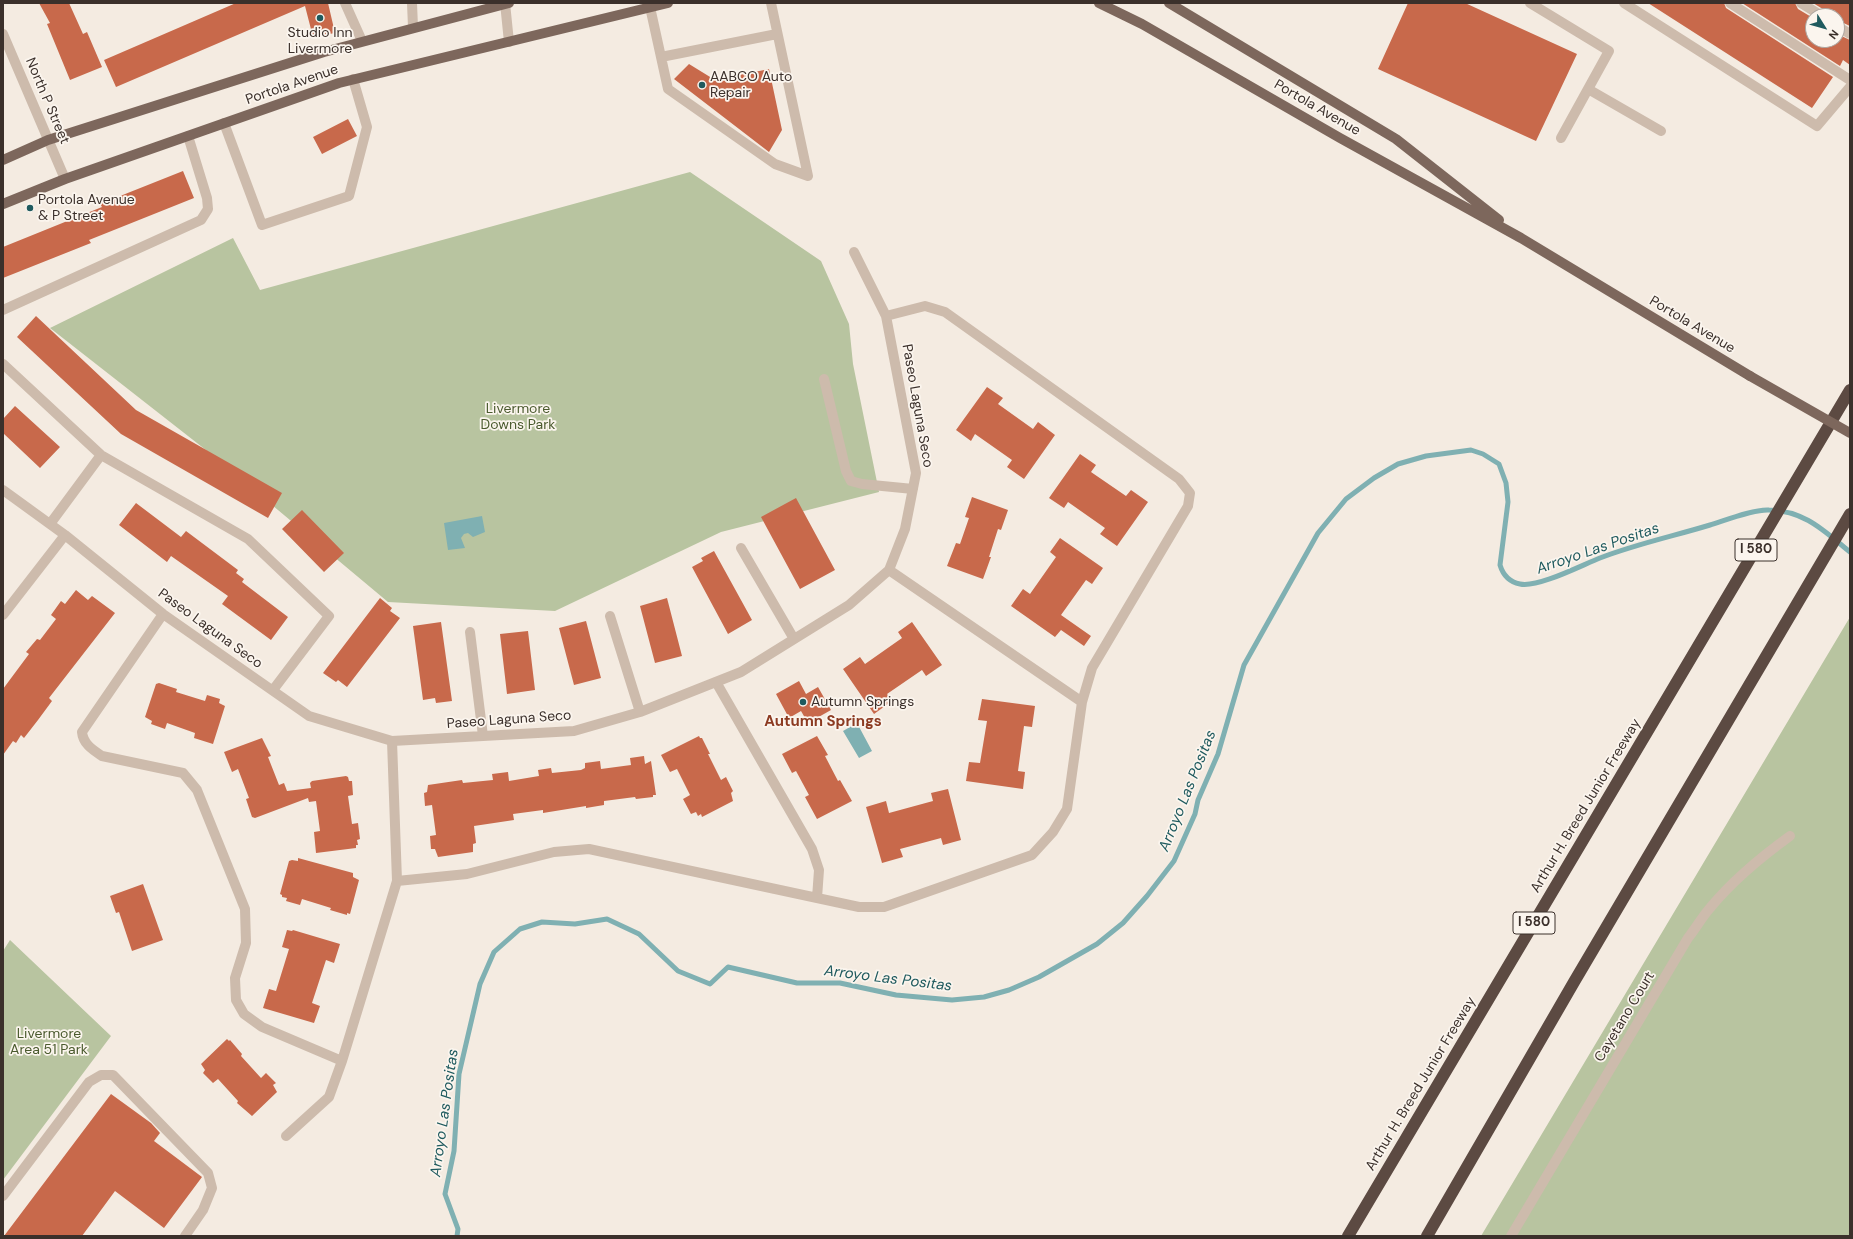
<!DOCTYPE html>
<style>
body{margin:0}
#map{position:relative;width:1853px;height:1239px;overflow:hidden;background:#f4ebe1;font-family:"DM Sans",sans-serif}
canvas{display:block}
.frame{position:absolute;inset:0;border:4px solid #3b302b;pointer-events:none}
.north{position:absolute;left:1805px;top:8px;width:40px;height:40px;box-sizing:border-box;background:#fbf5ee;border:1px solid #aea6a0;border-radius:50%;rotate:127deg;font-size:11px;font-weight:700;line-height:16px;text-align:center;color:#3b302b}
.north::after{content:'';display:block;margin:auto;width:14px;height:18px;background:#1f5a5e;clip-path:polygon(50% 0,100% 100%,50% 72%,0 100%)}
</style>
<div id="map">
<canvas width="1853" height="1239"></canvas>
<div class="frame"></div>
<div class="north">N</div>
</div>
<script>
const ctx = document.querySelector('canvas').getContext('2d');
ctx.lineJoin = 'round';
function fillPath(path, color) { ctx.fillStyle = color; ctx.fill(path, 'evenodd'); }
function stroke(path, color, width, dash) { ctx.strokeStyle = color; ctx.lineWidth = width; ctx.lineCap = dash ? 'butt' : 'round'; ctx.setLineDash(dash || []); ctx.stroke(path); }
function drawText(font, color, halo, rows, align = 'center') {
  ctx.font = font + ' "DM Sans",sans-serif'; ctx.lineWidth = 3.5; ctx.setLineDash([]); ctx.textBaseline = 'middle'; ctx.strokeStyle = halo; ctx.fillStyle = color; for (const [text, x, y, turn = 0] of rows) {
    ctx.save(); ctx.translate(x, y); ctx.rotate((+turn || 0) * Math.PI / 180); ctx.textAlign = isNaN(turn) ? turn : align; if (halo) ctx.strokeText(text, 0, 0); ctx.fillText(text, 0, 0); ctx.restore();
  }
}
fillPath(new Path2D(`
 M690,172l131,89 28,63 4,40 26,128 -158,40 -166,79 -167,-9 -177,-148 -161,-126 183,-90 27,52z
 M1850,617v619h-369z
 M10,940l101,96 -108,144v-229z`), '#b8c4a0');
fillPath(new Path2D(`
 M482,516l3,16 -12,5 -5,-4 -4,1 -3,4 4,10 -17,2 -4,-27z
 M857,723l15,28 -13,7 -16,-27z`), '#7fb0b2');
stroke(new Path2D(`
 M457,1236l1,-7 -13,-35 9,-43 5,-77 21,-90 14,-32 26,-23 22,-7 33,2 32,-5 32,15 39,37 32,13 18,-17 69,16h43l56,12 56,5 32,-3 25,-7 30,-13 58,-33 26,-21 24,-27 27,-35 21,-47 3,-14 20,-46 26,-89 74,-132 28,-34 28,-21 24,-14 28,-8 45,-6 12,4 16,10 7,19 2,19 -8,63c3,10 10,17 20,19 18,4 62,-19 80,-26 36,-14 74,-22 110,-33 16,-5 44,-16 59,-15 36,1 54,20 81,42`), '#7fb0b2', 5);
fillPath(new Path2D(`
 M39,3h30l14,31 4,-2 15,35 -32,13 -23,-56 3,-1z
 M236,3h92l7,30 -22,4 -8,-31 -189,81 -12,-27z
 M1408,3h57l112,51 -41,87 -158,-72z
 M1648,3h76l2,5 107,69 -21,31z
 M1742,3h53l3,6 15,9v22h24v-6l13,6v25l-7,-5 -3,6z
 M1813,3h37v23l-13,-6v-4h-9l-2,-5z
 M689,64l26,16 54,-11 13,61 -13,22 -95,-73z
 M348,119l9,17 -35,18 -9,-17z
 M183,171l11,27 -105,42 2,3 -88,35v-31l99,-40 -2,-3z
 M36,316l100,94 146,83 -14,25 -147,-84 -104,-97z
 M987,387l16,11 -5,6 35,25 5,-7 17,13 -31,44 -17,-12 5,-7 -37,-26 -4,7 -15,-11z
 M15,406l45,41 -20,21 -37,-35v-14z
 M1080,454l16,11 -5,7 35,24 5,-6 17,12 -31,44 -17,-12 5,-6 -37,-26 -4,6 -15,-10z
 M972,497l36,13 -7,20 -3,-1 -9,28h2l-8,22 -36,-13 9,-23 4,1 9,-26 -4,-1z
 M796,498l39,72 -35,19 -39,-72z
 M136,503l45,34 5,-6 52,39 -2,3 8,6 -2,3 46,35 -17,23 -49,-36 6,-8 -57,-40 -4,6 -48,-37z
 M302,510l42,43 -20,19 -42,-43z
 M1060,538l43,30 -11,16 -6,-4 -25,35 30,21 -7,10 -23,-16 -6,7 -44,-31 12,-17 7,5 26,-37 -6,-5z
 M714,551l38,69 -24,14 -36,-67 11,-6 -2,-3z
 M76,590l12,10 4,-4 23,17 -66,85 3,3 -14,19 -14,18 -3,-3 -5,8 -3,-2 -10,14v-66l26,-35 -3,-2 11,-13 3,1 16,-21 -5,-4 10,-14 4,3z
 M380,598l12,10 -2,3 10,7 -53,69 -9,-7 -2,2 -13,-9z
 M667,598l15,58 -27,7 -15,-57z
 M586,621l15,57 -27,7 -15,-57z
 M441,622l11,79 -16,2 -1,-5 -12,2 -10,-74z
 M912,622l30,43 -16,11 -4,-6 -35,24 5,7 -18,13 -31,-45 17,-12 5,7 37,-26 -4,-6z
 M528,631l7,59 -28,4 -7,-60z
 M799,681l7,13 12,-7 13,23 -23,13 -7,-12 -12,7 -13,-24z
 M159,683l18,6 -1,3 29,9 2,-6 13,4 -1,4 6,3 -12,38 -19,-6 1,-5 -28,-10 -2,6 -14,-5 1,-3 -7,-4 11,-33z
 M982,699l53,7 -3,21 -8,-1 -6,45 7,1 -2,17 -57,-8 3,-19 11,1 7,-42 -9,-1z
 M699,736l1,2h2l8,16h-2l13,26 5,-3 7,14 -2,2 2,8 -31,16 -1,-3 -3,2 -2,-4 -5,2 -8,-15 7,-4 -13,-26 -7,3 -9,-17z
 M817,736l11,19 -3,1 13,25 2,-1 12,21 -35,18 -12,-22 4,-2 -13,-24 -4,2 -10,-19z
 M262,738l9,18 -3,1 11,28 5,-2 3,8 24,-3 -1,-5 2,-2 34,-5 2,1 1,4h3l1,14 -5,1 4,28 6,-1 2,16 -3,1 1,5h-2v3l-40,5 -2,-21 6,-1 -4,-30 -7,1 -1,-4 -53,20 -3,-1 -6,-18 3,-1 -11,-29 -6,3 -8,-20z
 M644,756l1,8 6,-3 5,34h-3v2l-17,2 -1,-2 -31,4v4l-18,3v-2l-43,7v-3l-30,4 1,6 -40,6 2,17 -3,1v8l-35,5 -3,-8h-4l-1,-13 6,-1 -4,-30 -7,1 -1,-13 3,-1 1,-7 34,-5 1,3 30,-3 -1,-6 16,-2 1,9 30,-5 -1,-6 13,-2 1,5 29,-3 4,-2v-5l15,-2 1,8 30,-4 -1,-7z
 M948,789l13,51 -18,5 -2,-7 -41,11 3,8 -21,6 -16,-56 20,-6 3,12 44,-12 -2,-8z
 M298,858l55,15v4l6,3 -9,34 -3,-1v2l-17,-5 1,-2 -29,-9 -2,6 -14,-4 1,-3 -5,-1v-2l-2,-1 9,-33 3,-1 6,1z
 M143,884l20,56 -31,11 -13,-39 -3,1 -6,-17z
 M287,930l5,1 1,-1 47,14 -6,19 -8,-3 -14,43 8,3 -6,17 -51,-15 6,-19 7,2 13,-42 -7,-2z
 M227,1039l2,2 1,-1 12,14 -1,2 20,22 5,-5 10,10 -3,2 4,7 -25,24 -15,-13 1,-2 -20,-22 -5,4 -10,-10 2,-3 -4,-6z
 M111,1094l40,29 9,10 -6,8 48,36 -38,51 -49,-37 -33,45h-78z`), '#c8694b');
stroke(new Path2D(`
 M345,3l17,38
 M412,3l1,24
 M505,3l4,39
 M1530,3l79,48 -21,38 73,42
 M1624,3l193,123 33,-39
 M1730,3l120,77
 M1801,3l21,13
 M650,7l18,82 107,75 33,12 -37,-173
 M1837,26l13,8
 M3,34l62,145
 M661,57l116,-23
 M224,123l38,102 87,-29 18,-69 -14,-48
 M1561,138l27,-49
 M3,310l198,-90 7,-11 -1,-11 -19,-62
 M886,316l39,-10 20,6 234,167 11,14 -2,13 -96,162 -10,34
 M3,364l98,91 147,84 81,77 -56,74
 M824,379l22,92 5,10 11,3 51,5
 M3,490l62,45 98,79 146,102 83,25 182,-10 66,-19 101,-40 108,-67 40,-35 16,-41 11,-56 -30,-157 -32,-64
 M50,524l51,-69
 M741,548l53,91
 M163,614l-81,118c1,12 11,18 20,24l81,17 14,17 48,119 1,34 -11,35 1,22 8,14 18,13 80,34
 M3,615l62,-80
 M610,616l30,96
 M470,632l13,104
 M716,682l96,167 7,21 -2,28
 M397,881l70,-7 87,-22 35,-3 270,58h25l148,-52 21,-23 14,-23 15,-107 -193,-132
 M286,1136l43,-39 13,-36 55,-180 -5,-140
 M3,1196l86,-114 12,-7h12l95,98 4,15 -9,22 -18,26
 M1511,1236l177,-298c8,-10 14,-21 22,-30 23,-28 51,-51 80,-72`), '#cdbbac', 10);
stroke(new Path2D(`
 M1099,3l43,21 198,114 181,100 229,138
 M1169,3l227,136 103,81
 M3,160l45,-20 276,-88 185,-49
 M3,204l62,-25 274,-96 329,-80`), '#7d675c', 10);
stroke(new Path2D(`
 M1348,1236l502,-846
 M1427,1236l147,-254 276,-468`), '#5c4a42', 12);
stroke(new Path2D(`
 M1750,376l100,57`), '#7d675c', 10);
for (const [x, y, r, color] of [
 [320,18,4,"#1f5a5e"],
 [702,85,4,"#1f5a5e"],
 [30,208,4,"#1f5a5e"],
 [803,702,4,"#1f5a5e"]
]) { const dot = new Path2D(); dot.arc(x, y, r, 0, 2 * Math.PI); ctx.fillStyle = color; ctx.fill(dot); stroke(dot, '#fbf5ee', 1.5); }
for (const [x, y, w] of [
 [1756,550,42],
 [1534,923,42]
]) { const box = new Path2D(); box.roundRect(x - w / 2, y - 11, w, 22, 3); ctx.fillStyle = '#fbf5ee'; ctx.fill(box); stroke(box, '#3b302b', 1); }
drawText('bold 13px', '#3b302b', null, [
 ["I 580",1756,550],
 ["I 580",1534,923]
]);
drawText('14px', '#3b302b', '#fbf5ee', [
 ["Studio Inn",320,33,"center"],
 ["Livermore",320,49,"center"],
 ["AABCO Auto",710,77],
 ["Repair",710,93],
 ["Portola Avenue",38,200],
 ["& P Street",38,216],
 ["Autumn Springs",811,702]
], 'left');
drawText('14px', '#3b302b', '#fbf5ee', [
 ["Portola Avenue",292,85,-19],
 ["North P Street",47,101,67],
 ["Portola Avenue",1317,108,30],
 ["Portola Avenue",1692,325,31],
 ["Paseo Laguna Seco",917,406,80],
 ["Paseo Laguna Seco",210,629,36],
 ["Paseo Laguna Seco",509,720,-4],
 ["Arthur H. Breed Junior Freeway",1586,806,-59],
 ["Cayetano Court",1625,1017,-59],
 ["Arthur H. Breed Junior Freeway",1421,1084,-59]
]);
drawText('14px', '#4a5a2e', '#fbf5ee', [
 ["Livermore",518,409],
 ["Downs Park",518,425],
 ["Livermore",49,1034],
 ["Area 51 Park",49,1050]
]);
drawText('italic 15px', '#1f5a5e', '#fbf5ee', [
 ["Arroyo Las Positas",1598,549,-19],
 ["Arroyo Las Positas",1188,791,-68],
 ["Arroyo Las Positas",888,979,7],
 ["Arroyo Las Positas",445,1113,-82]
]);
drawText('bold 15px', '#8c3b22', '#fbf5ee', [
 ["Autumn Springs",823,722]
]);
</script>
